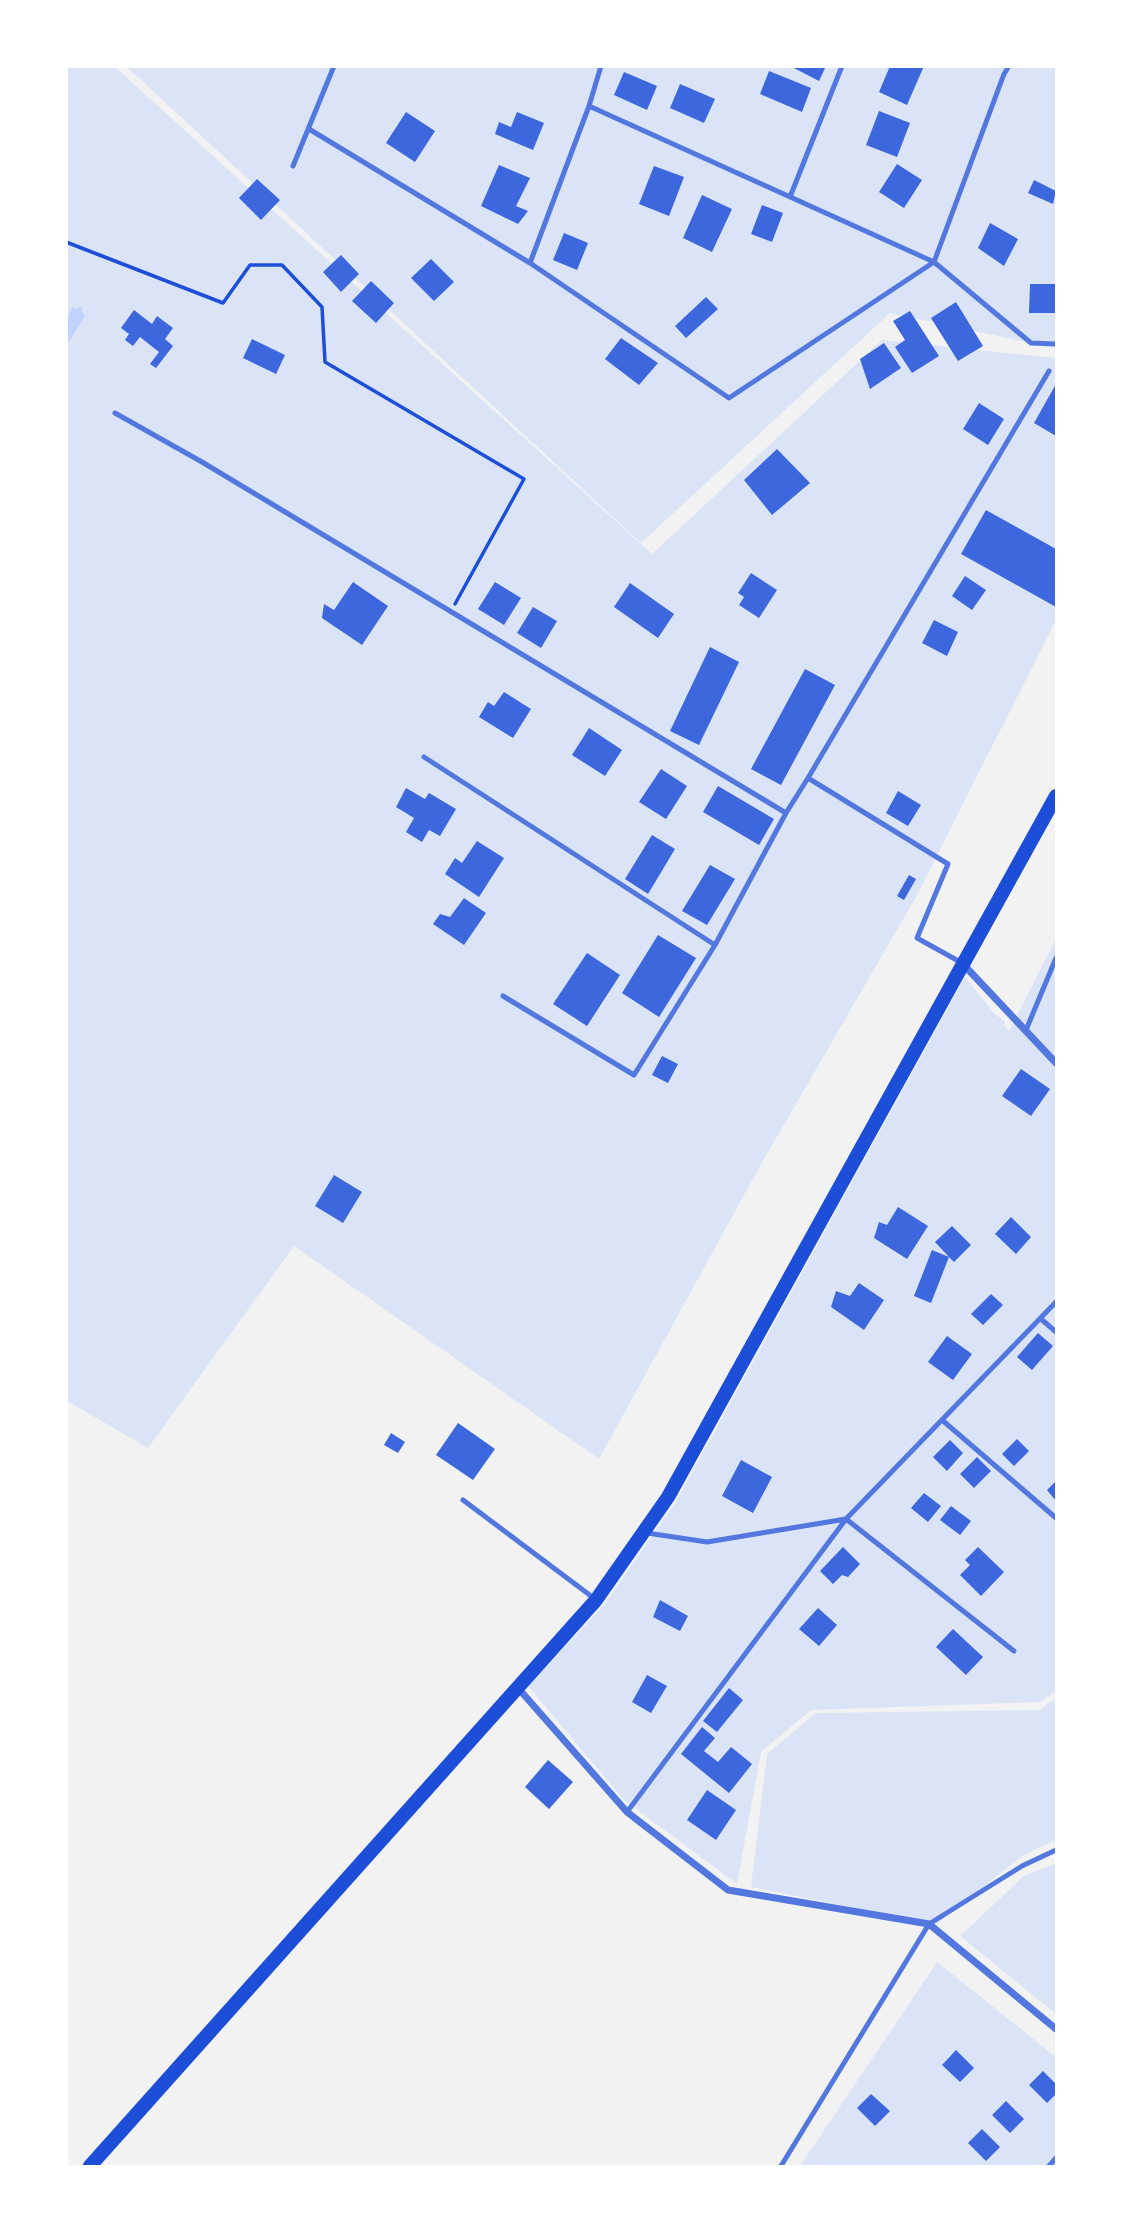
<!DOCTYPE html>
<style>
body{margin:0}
#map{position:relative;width:1123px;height:2233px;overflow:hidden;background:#f2f2f2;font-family:"Libre Baskerville",serif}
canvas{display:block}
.frame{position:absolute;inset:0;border:68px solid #fff;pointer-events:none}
</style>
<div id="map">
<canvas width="1123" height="2233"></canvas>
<div class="frame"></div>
</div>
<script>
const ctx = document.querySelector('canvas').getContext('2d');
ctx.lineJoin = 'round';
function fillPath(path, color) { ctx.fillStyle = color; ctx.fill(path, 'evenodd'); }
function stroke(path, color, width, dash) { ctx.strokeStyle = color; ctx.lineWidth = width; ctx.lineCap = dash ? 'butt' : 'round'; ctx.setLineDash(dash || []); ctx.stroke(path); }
fillPath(new Path2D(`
 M67,67h48l537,487 230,-214 174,18v262l-140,277 -156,269 -161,293 -305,-213 -146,202 -81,-47z
 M127,67h929v277l-25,-1 -141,-30 -249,230z
 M1056,939v752l-16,11 -229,8 -50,42 -24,132 -113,-84 -96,-114 75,-80 72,-103 290,-526 28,35 12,10 -1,3 5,6z
 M1056,1698v142l-34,16 -85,68 -186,-37 16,-133 49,-41 224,-3z
 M1056,1863v151l-96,-78 64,-60z
 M937,1962l119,95v109h-256z`), '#dbe4f7');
fillPath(new Path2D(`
 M82,306v6l3,3 -16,27 -2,-2v-23l6,-10 3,2z`), '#bfd3fe');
fillPath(new Path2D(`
 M790,66h36l-7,15z
 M890,66h34l-17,39 -28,-13z
 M769,71l42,17 -9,24 -42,-18z
 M624,72l33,14 -10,24 -33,-15z
 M680,84l35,15 -11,24 -34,-15z
 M879,111l31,12 -13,34 -31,-12z
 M406,112l29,19 -20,31 -29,-19z
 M517,112l27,11 -11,27 -38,-16 4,-12 12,5z
 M897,164l25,16 -18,28 -25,-16z
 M499,165l31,13 -14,28 12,5 -10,13 -37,-18z
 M654,166l30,11 -15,39 -30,-12z
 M257,179l23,21 -19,20 -22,-22z
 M1034,180l22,11 -3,13 -25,-11z
 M702,195l30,14 -20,43 -29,-14z
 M762,205l21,8 -11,29 -21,-8z
 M990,223l28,16 -14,27 -26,-18z
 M564,233l24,10 -11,27 -24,-10z
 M341,255l18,19 -18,18 -18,-20z
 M431,259l23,23 -20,19 -23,-23z
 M371,281l23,22 -18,20 -24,-22z
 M1030,284h26v29h-27z
 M706,297l12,12 -32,29 -11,-12z
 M956,302l27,44 -25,15 -27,-43z
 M134,310l18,14 5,-8 16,12 -8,11 8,7 -17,22 -6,-4 9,-12 -19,-15 -7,9 -8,-6 4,-6 -8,-6z
 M910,311l29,45 -27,17 -17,-26 10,-7 -12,-19z
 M621,338l37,25 -19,22 -34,-26z
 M252,339l33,16 -9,19 -33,-16z
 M884,343l17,25 -31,21 -10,-30z
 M1056,384v52l-22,-13z
 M979,403l25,16 -16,26 -25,-16z
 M777,449l33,34 -38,32 -28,-35z
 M986,510l70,39v58l-95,-53z
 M751,573l26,17 -18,28 -20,-13 5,-8 -6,-4z
 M965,576l21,14 -14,20 -20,-14z
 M353,582l35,24 -26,39 -40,-27 2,-14 10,6z
 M495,582l26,16 -17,27 -26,-16z
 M630,583l44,31 -16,24 -44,-31z
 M533,607l24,14 -16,27 -24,-15z
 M934,620l24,12 -11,24 -25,-13z
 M710,647l29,15 -40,83 -29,-14z
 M805,669l30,16 -54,100 -30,-16z
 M504,692l27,17 -18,29 -34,-21 9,-15 6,4z
 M589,728l33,22 -17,26 -33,-21z
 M661,769l26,17 -21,33 -27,-17z
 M718,786l56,33 -15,26 -56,-33z
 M406,788l19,11 4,-6 27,16 -16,27 -11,-6 -7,12 -16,-10 8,-14 -18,-11z
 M898,791l23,14 -13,21 -22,-13z
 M652,835l23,14 -27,45 -23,-15z
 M477,841l27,17 -25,39 -34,-23 10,-16 7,5z
 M710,865l25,14 -28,46 -25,-14z
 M909,875l7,4 -12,21 -7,-4z
 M464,898l22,15 -22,32 -31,-21 7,-10 10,3z
 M658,935l38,23 -37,59 -37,-24z
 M587,953l33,22 -33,51 -34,-22z
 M662,1056l16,8 -10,19 -16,-8z
 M1021,1069l29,20 -19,27 -29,-20z
 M334,1175l28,17 -19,31 -28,-17z
 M898,1207l30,19 -21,33 -33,-21 5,-16 8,3z
 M1011,1217l20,20 -15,17 -21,-20z
 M952,1226l19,19 -17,17 -5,-5 -18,46 -17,-7 18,-46 17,7 -14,-15z
 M859,1283l25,17 -20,30 -33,-23 5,-16 14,5z
 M991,1294l12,11 -20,20 -12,-11z
 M1038,1333l15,13 -21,24 -15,-13z
 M947,1336l25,18 -19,26 -25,-18z
 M458,1423l37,26 -22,31 -37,-25z
 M391,1433l14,9 -7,11 -14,-8z
 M1017,1439l12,12 -15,15 -12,-12z
 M950,1440l13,13 -16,18 -14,-14z
 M977,1457l14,14 -17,17 -14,-14z
 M741,1460l31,17 -19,36 -31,-17z
 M1056,1481v20l-9,-11z
 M924,1493l17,13 -13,16 -17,-14z
 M951,1506l20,15 -11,14 -20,-15z
 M843,1547l17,17 -12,13 -6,-2 -9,9 -13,-13z
 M978,1547l26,25 -23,24 -21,-21 10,-10 -5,-5z
 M660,1600l28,16 -8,15 -27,-14z
 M818,1608l19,17 -18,21 -20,-17z
 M953,1629l30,28 -17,18 -30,-28z
 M647,1675l20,11 -16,27 -19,-11z
 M729,1688l14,12 -26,32 -14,-11z
 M702,1727l13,11 -11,13 14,11 13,-15 21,17 -23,29 -48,-39z
 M548,1760l25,22 -24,27 -24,-22z
 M707,1790l29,20 -20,30 -29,-20z
 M956,2050l18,18 -14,14 -18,-17z
 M1043,2071l13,13v10l-9,9 -18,-18z
 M871,2094l19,17 -15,15 -18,-18z
 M1006,2101l18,18 -14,14 -18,-18z
 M982,2129l18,18 -14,14 -18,-18z`), '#3d67dc');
stroke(new Path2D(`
 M66,242l157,61 27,-38h32l40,42 3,55 199,117 -69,125`), '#1d4ed8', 3.5);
stroke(new Path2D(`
 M1009,66l-5,8 -70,188 -205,136 -199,-135 59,-157 345,156 97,81 25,1
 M589,106l12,-40
 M309,129l221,134
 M293,166l41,-100
 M790,197l52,-131
 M115,413l87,49 584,351 22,-35 140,86 -31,74 45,25
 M424,757l291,188 71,-132
 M808,778l241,-407
 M503,996l131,79 81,-130
 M1026,1030l30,-72
 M1041,1319l15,13
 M942,1420l114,98
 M463,1500l132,99
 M647,1533l60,9 139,-23 210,-217
 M627,1812l219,-293 168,132
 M781,2166l148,-242 93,-58 34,-16
 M1049,2166l7,-8`), '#5277de', 5);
stroke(new Path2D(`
 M963,964l93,99
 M518,1688l109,124 101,78 201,34 127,105`), '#5277de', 7);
stroke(new Path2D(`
 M90,2166l506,-566 72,-103 388,-701`), '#1d4ed8', 14);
</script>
